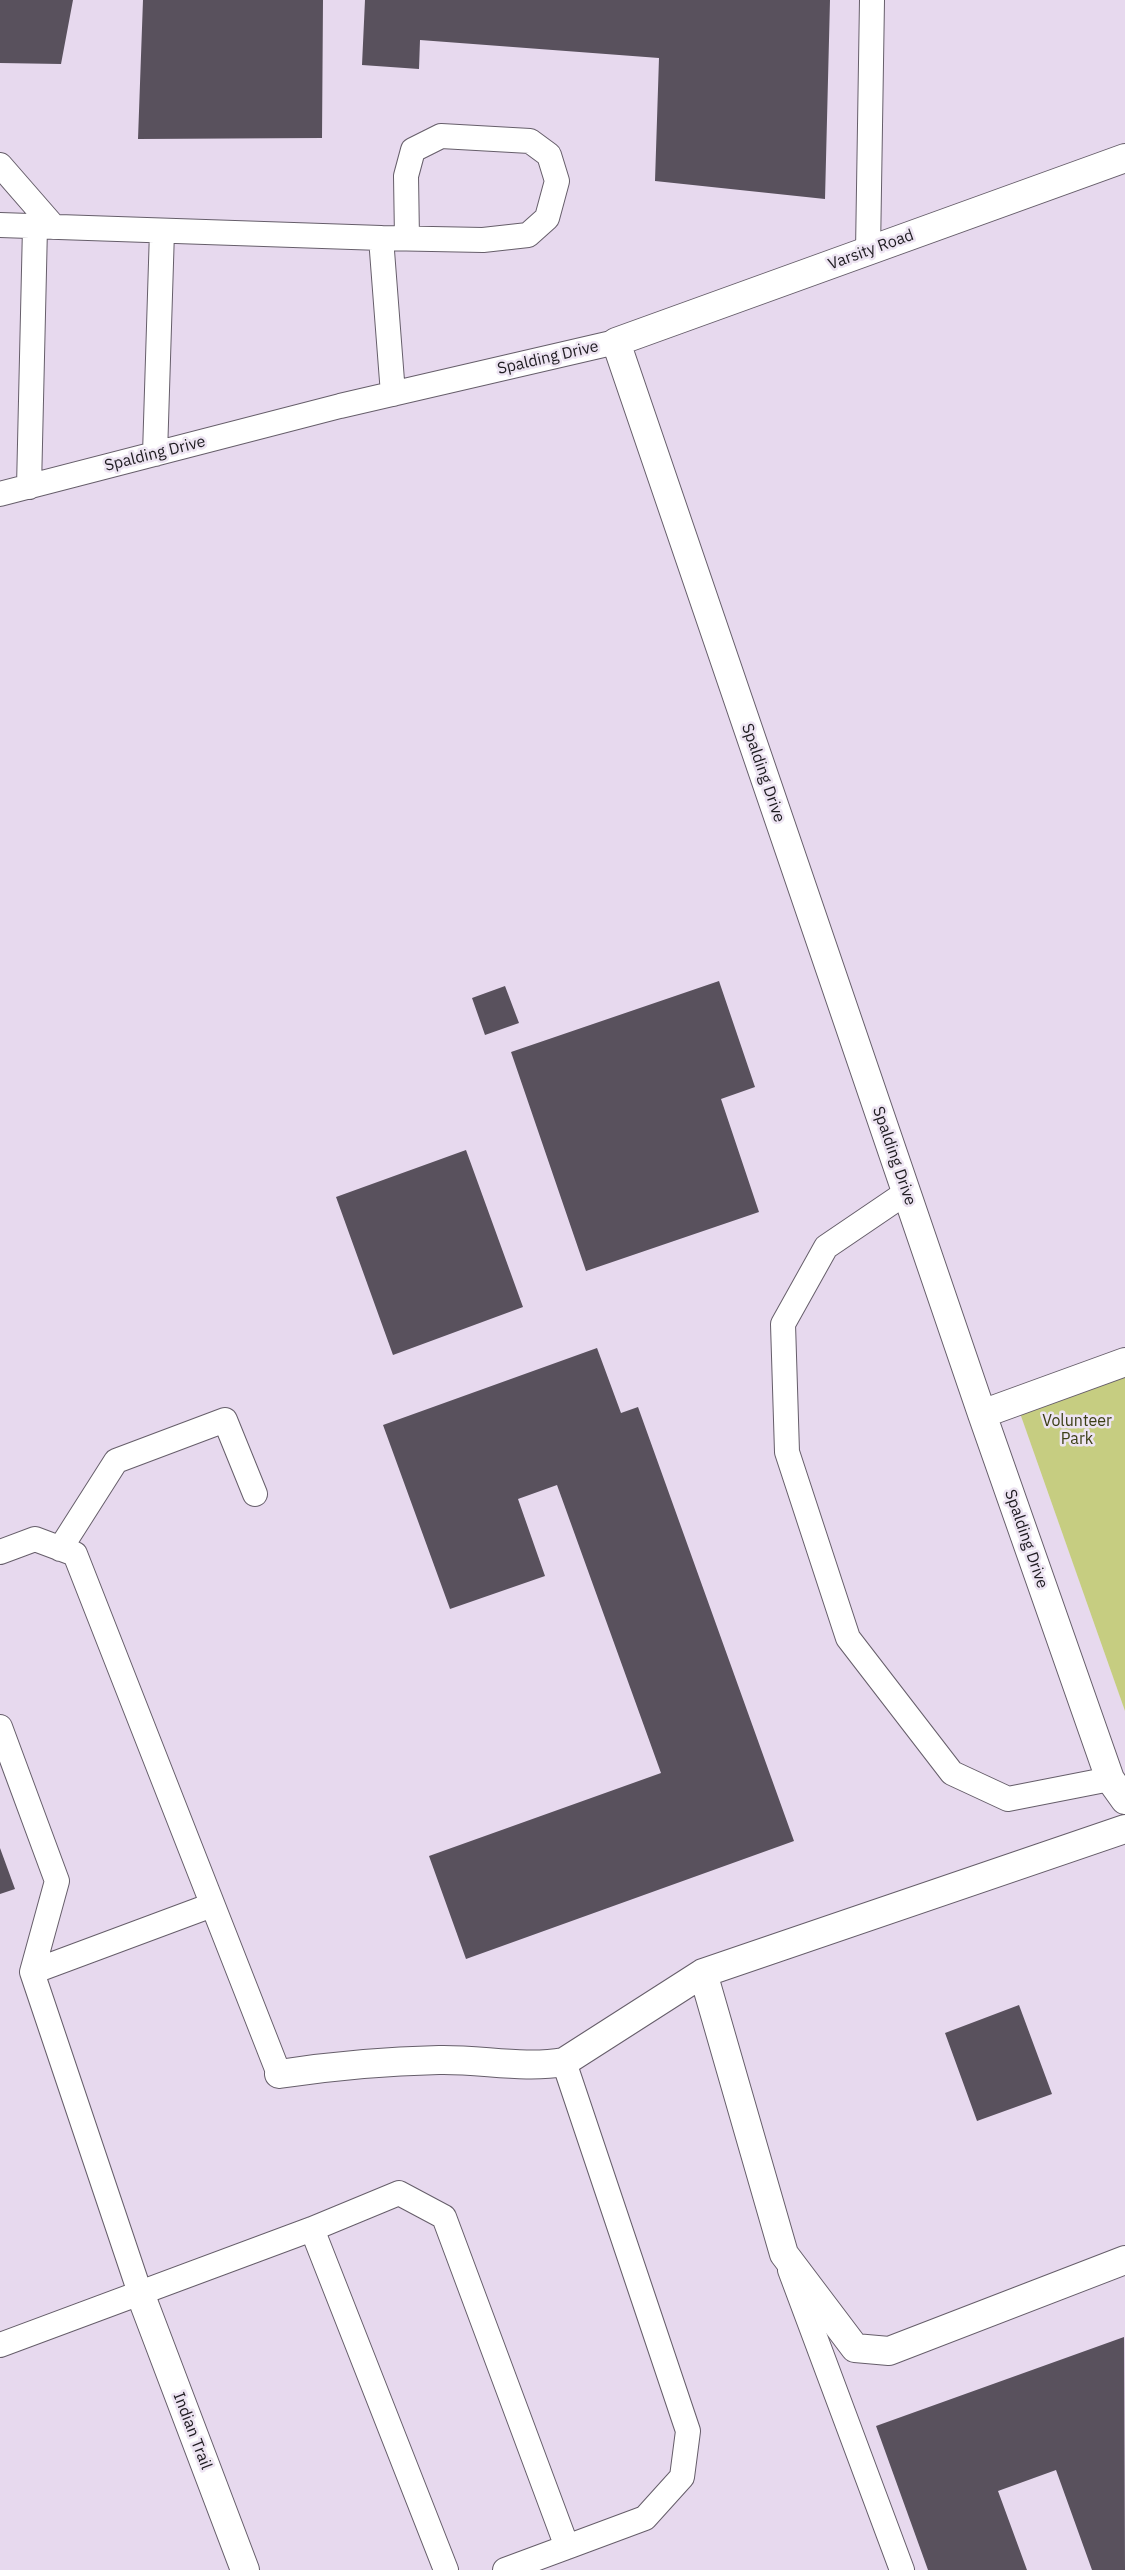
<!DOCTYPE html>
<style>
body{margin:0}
canvas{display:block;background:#ede4f2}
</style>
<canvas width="1125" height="2570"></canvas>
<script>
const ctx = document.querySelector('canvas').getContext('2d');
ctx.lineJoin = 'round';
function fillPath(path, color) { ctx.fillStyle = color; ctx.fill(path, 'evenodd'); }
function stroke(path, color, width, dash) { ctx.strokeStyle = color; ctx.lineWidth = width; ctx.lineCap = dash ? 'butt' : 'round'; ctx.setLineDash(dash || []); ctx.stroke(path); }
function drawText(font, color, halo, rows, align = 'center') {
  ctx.font = font + ' "IBM Plex Sans",sans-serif'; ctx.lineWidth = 5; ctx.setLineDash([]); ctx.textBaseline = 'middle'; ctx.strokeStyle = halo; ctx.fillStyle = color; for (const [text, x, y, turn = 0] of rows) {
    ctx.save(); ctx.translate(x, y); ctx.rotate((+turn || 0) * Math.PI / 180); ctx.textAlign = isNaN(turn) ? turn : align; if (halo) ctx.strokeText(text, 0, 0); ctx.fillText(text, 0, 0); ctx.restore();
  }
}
fillPath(new Path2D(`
 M0,0h1125v1360l-110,39 110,312v859h-1125z`), '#e7d9ee');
fillPath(new Path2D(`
 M1125,1360v351l-110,-312z`), '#c6cd81');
fillPath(new Path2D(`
 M0,0h73l-12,64 -61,-1z
 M143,0h180l-1,138 -184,1z
 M365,0h465l-5,199 -170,-18 4,-123 -239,-18 -1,29 -57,-4z
 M719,981l36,106 -34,12 38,113 -173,59 -75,-219z
 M505,986l14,37 -34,12 -13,-37z
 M466,1150l57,157 -130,48 -57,-158z
 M597,1348l24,65 17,-6 156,434 -328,118 -37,-103 232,-83 -104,-288 -39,14 27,77 -95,33 -67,-184z
 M0,1848l15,41 -15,5z
 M1019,2005l33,89 -75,27 -32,-88z
 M1124,2337l1,233h-33l-36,-100 -58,21 29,79h-99l-52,-144z`), '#59515d');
const lane = new Path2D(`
 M0,165l54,62
 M0,225l381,13
 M868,251l4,-251
 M393,394l-12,-156 102,2 45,-5 19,-17 10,-37 -8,-26 -19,-14 -89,-5 -28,14 -7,26 1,62
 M155,454l7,-223
 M29,487l6,-260
 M0,494l340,-88 276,-64
 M907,1192l-81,55 -43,77 4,128 61,186 104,135 56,26 102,-20
 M60,1549l56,-88 109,-41 30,74
 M0,1552l35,-13 40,15 204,520
 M0,1727l57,154 -25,91 108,321
 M32,1972l180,-67
 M564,2062l124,369 -6,46 -37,41 -78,29
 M312,2229l134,341
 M790,2270l112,300
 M0,2345l312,-116 87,-36 45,24 123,330 -62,23`);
const street = new Path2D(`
 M1125,158l-509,184 366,1072 128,365 15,21
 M982,1414l143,-52
 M703,1973l81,281 71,94 34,3 236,-91
 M279,2074c53,-8 106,-13 160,-14 42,-1 84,9 125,2l139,-89 422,-144
 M140,2293l105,277`);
stroke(lane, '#665e6a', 26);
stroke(street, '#665e6a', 30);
stroke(lane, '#fff', 24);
stroke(street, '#fff', 28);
drawText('16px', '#1f1c21', '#ede4f2', [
 ["Varsity Road",871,250,-20],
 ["Spalding Drive",548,358,-13],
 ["Spalding Drive",155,454,-14],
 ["Spalding Drive",763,773,71],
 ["Spalding Drive",894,1156,71],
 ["Spalding Drive",1026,1539,71],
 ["Indian Trail",192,2431,69]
]);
drawText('16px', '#3c3f16', '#ede4f2', [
 ["Volunteer",1077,1421],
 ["Park",1077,1439]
]);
</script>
